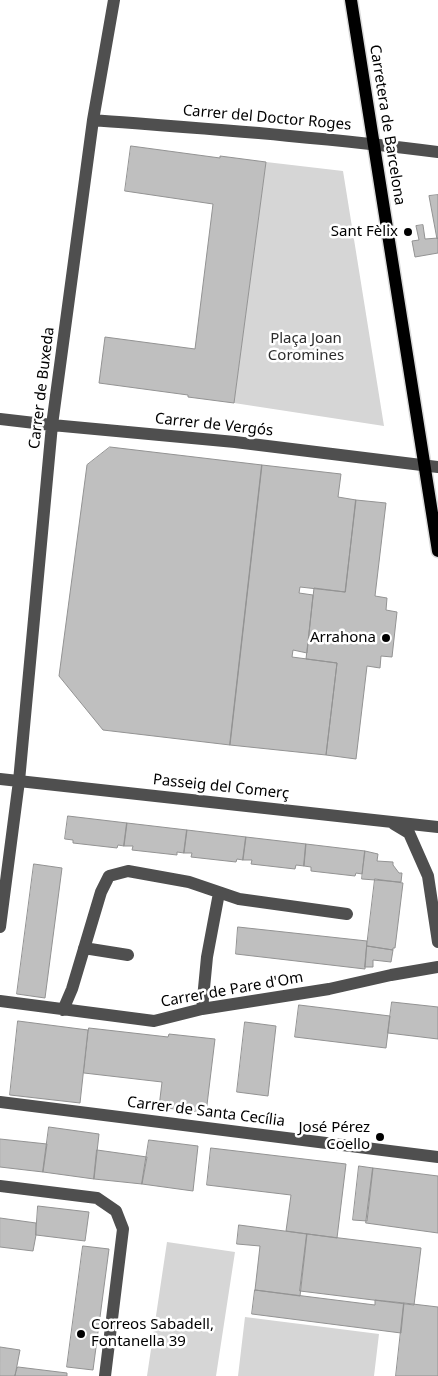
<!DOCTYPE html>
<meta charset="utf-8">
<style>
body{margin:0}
canvas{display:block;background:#fff}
</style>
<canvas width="438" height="1376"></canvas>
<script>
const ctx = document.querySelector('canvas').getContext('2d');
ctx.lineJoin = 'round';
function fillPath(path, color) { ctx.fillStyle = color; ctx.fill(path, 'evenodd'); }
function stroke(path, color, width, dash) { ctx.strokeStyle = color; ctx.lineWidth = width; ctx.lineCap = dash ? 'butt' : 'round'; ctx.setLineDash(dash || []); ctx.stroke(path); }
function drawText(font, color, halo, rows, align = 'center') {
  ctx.font = font + ' "Noto Sans",sans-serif'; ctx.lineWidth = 5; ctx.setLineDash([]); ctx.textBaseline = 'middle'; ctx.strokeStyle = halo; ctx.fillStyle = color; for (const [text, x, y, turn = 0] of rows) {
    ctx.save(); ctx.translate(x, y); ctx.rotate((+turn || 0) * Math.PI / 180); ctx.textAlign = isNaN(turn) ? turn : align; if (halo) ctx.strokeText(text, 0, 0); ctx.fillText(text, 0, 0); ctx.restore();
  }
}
fillPath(new Path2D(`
 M266,162l77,9 41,255 -150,-23z
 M167,1242l68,10 -19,124h-69z
 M245,1317l134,17 -5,42h-136z`), '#d6d6d6');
const building = new Path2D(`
 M131,146l89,12v-2l46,6 -32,241 -46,-6v-2l-89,-12 6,-46 90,12 18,-145 -88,-13z
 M438,195v43l-1,1 -8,-43z
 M423,225l2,14 13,-1v15l-23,4 -3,-16 7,-1 -3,-14z
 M110,447l152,18 -32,280 -127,-15 -44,-54 28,-211z
 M262,465l79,9 -3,23 18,3 -11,92 -45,-5 -1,6 14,2 -6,58 -14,-3 -1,7 45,6 -11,92 -96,-10z
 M356,500l30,3 -11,93 12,2 -1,12 11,2 -5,45 -11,-1 -1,12 -13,-2 -11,93 -30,-4 11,-92 -31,-4 8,-71 31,4z
 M68,816l59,7 -3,23 -6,-1 -1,3 -44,-5v-3l-8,-1z
 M127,823l60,7 -3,23 -7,-1v3l-45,-5 1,-4h-9z
 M187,830l59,7 -3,23 -6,-1 -1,3 -45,-5 1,-4h-8z
 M246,837l60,7 -2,22 -8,-1 -1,4 -44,-5 1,-4h-9z
 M306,844l59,7 -3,23 -6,-1 -1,3 -44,-5v-4l-7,-1z
 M365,851l13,3 -1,7 16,1v3l6,8h3l-1,9 -39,-3z
 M34,864l28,4 -17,130 -28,-4z
 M375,879l28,4 -8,65h-2v2l-26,-4z
 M238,927l129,14 -2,28 -129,-15z
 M367,946l26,4 -2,12 -18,-2v7h-8z
 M392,1002l46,5v32l-50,-6z
 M299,1005l91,11 -4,32 -91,-11z
 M18,1021l70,9 -8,73 -70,-8z
 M245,1022l31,4 -8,70 -31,-4z
 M89,1028l79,9 1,-3 46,5 -9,74 -47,-6 3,-25 -78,-9z
 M49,1127l50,7 -5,45 -51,-7z
 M0,1139l47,5 -4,28 -43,-5z
 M149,1140l49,6 -5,45 -51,-7z
 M211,1148l135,16 -9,74 -51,-7 5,-36 -84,-10z
 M97,1150l50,7 -5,27 -48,-5z
 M359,1166l14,2 -6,53 -14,-1z
 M373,1168l65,8v57l-72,-10z
 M38,1206l51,6 -4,29 -49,-6z
 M0,1218l36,5v12l-3,16 -33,-4z
 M239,1225l68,9 -7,62 -45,-6 5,-44 -23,-2z
 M307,1234l114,14 -7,57 -114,-14z
 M83,1246l26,3 -16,121 -26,-3z
 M255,1290l120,15v-5l29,3 -3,30 -149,-19z
 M404,1303l34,4v69h-42z
 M0,1347l20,3 -5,26h-15z
 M18,1367l49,6v3h-52z`);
fillPath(building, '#bfbfbf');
stroke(building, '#939393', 1);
const major = new Path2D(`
 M351,0l87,551`);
stroke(major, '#dbdbdb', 15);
stroke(new Path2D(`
 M93,120c115,9 230,17 345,32
 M0,419l52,6 183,17 203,25
 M0,779l438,48
 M394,824l15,9 19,43 10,66
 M0,927l19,-146 33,-356 41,-305 21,-120
 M84,948l44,7
 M0,1001l154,20 48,-12 127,-20 62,-14 47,-8
 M202,1009l5,-52 12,-64
 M63,1010l9,-21 29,-97 8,-16 19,-5 61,11 50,17 108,15
 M0,1102l438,55
 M0,1186l97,12 19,13 7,18 -18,147`), '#4f4f4f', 12);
stroke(major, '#000', 12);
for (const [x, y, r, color] of [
 [408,232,5,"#000"],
 [386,638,5,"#000"],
 [380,1137,5,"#000"],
 [81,1334,5,"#000"]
]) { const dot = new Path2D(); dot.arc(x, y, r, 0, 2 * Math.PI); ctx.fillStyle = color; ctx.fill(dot); stroke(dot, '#fff', 2); }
drawText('15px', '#000', '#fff', [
 ["Carrer del Doctor Roges",267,118,5],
 ["Carretera de Barcelona",387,125,81],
 ["Carrer de Buxeda",42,388,-83],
 ["Carrer de Vergós",214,425,6],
 ["Passeig del Comerç",221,787,6],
 ["Carrer de Pare d'Om",232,990,-10],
 ["Carrer de Santa Cecília",206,1112,7]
]);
drawText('15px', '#000', '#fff', [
 ["Sant Fèlix",398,232],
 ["Arrahona",376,638],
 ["José Pérez",370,1128],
 ["Coello",370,1145],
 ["Correos Sabadell,",91,1325,"left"],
 ["Fontanella 39",91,1342,"left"]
], 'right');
drawText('15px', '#2d2d2d', '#fff', [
 ["Plaça Joan",306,339],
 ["Coromines",306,356]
]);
</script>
